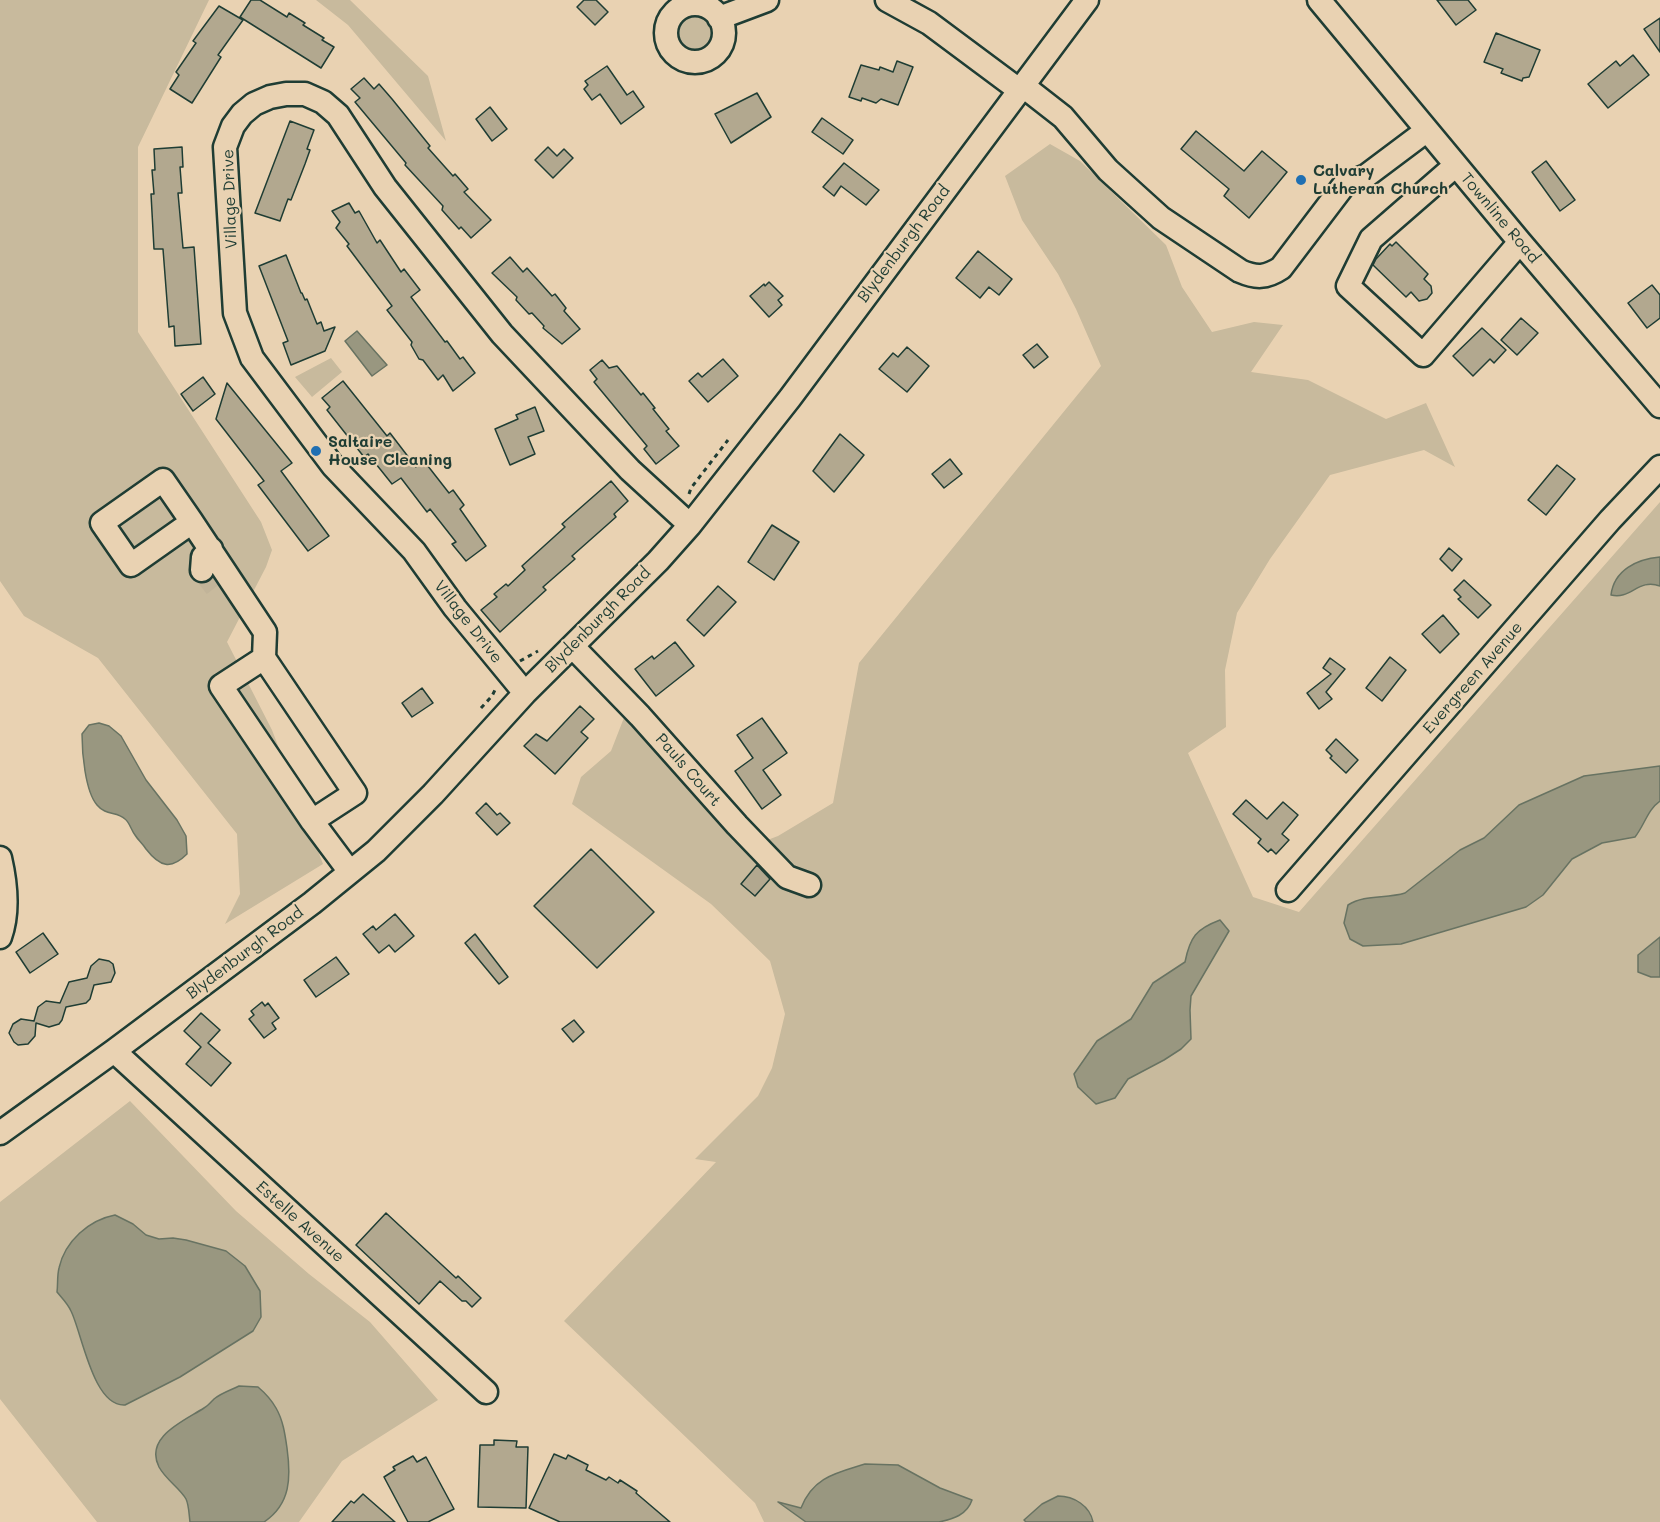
<!DOCTYPE html>
<style>
body{margin:0}
canvas{display:block;background:#e9d2b2}
</style>
<canvas width="1660" height="1522"></canvas>
<script>
const ctx = document.querySelector('canvas').getContext('2d');
ctx.lineJoin = 'round';
function fillPath(path, color) { ctx.fillStyle = color; ctx.fill(path, 'evenodd'); }
function stroke(path, color, width, dash) { ctx.strokeStyle = color; ctx.lineWidth = width; ctx.lineCap = dash ? 'butt' : 'round'; ctx.setLineDash(dash || []); ctx.stroke(path); }
function drawText(font, color, halo, rows, align = 'center') {
  ctx.font = font + ' Mali,sans-serif'; ctx.lineWidth = 4.5; ctx.setLineDash([]); ctx.textBaseline = 'middle'; ctx.strokeStyle = halo; ctx.fillStyle = color; for (const [text, x, y, turn = 0] of rows) {
    ctx.save(); ctx.translate(x, y); ctx.rotate((+turn || 0) * Math.PI / 180); ctx.textAlign = isNaN(turn) ? turn : align; if (halo) ctx.strokeText(text, 0, 0); ctx.fillText(text, 0, 0); ctx.restore();
  }
}
fillPath(new Path2D(`
 M0,0h209l-71,147v185l123,190 11,28 -6,17 -39,75 45,88 51,134 -98,60 15,-30 -3,-60 -139,-176 -74,-42 -24,-35z
 M316,0h34l78,76 18,65 -98,-116z
 M670 33a25 25 0 1 1 50 0a25 25 0 1 1-50 0Z
 M1050,144l30,17 86,84 16,42 30,45 42,-10 29,3 -32,47 57,8 78,39 40,-16 29,64 -31,-17 -94,25 -60,84 -33,54 -12,57 1,57 -38,26 65,144 46,15 361,-410v1020h-896l-9,-19 -191,-182 152,-159 -21,-3 63,-63 14,-28 13,-54 -15,-53 -59,-57 -139,-100 9,-27 30,-26 16,-41 122,137 29,-11 55,-33 26,-140 242,-297 -25,-57 -18,-35 -36,-54 -17,-44z
 M331,358l11,14 -30,25 -17,-20z
 M130,1101l106,110 73,63 61,48 68,78 -96,61 -43,61h-202l-97,-123v-197z`), '#c8ba9d');
const water = new Path2D(`
 M357,331l30,34 -15,11 -27,-35z
 M1660,557v29c-22,-8 -29,14 -49,9 3,-25 26,-36 49,-38z
 M99,723l10,3 12,10 25,44 31,40 9,16 1,18c-16,16 -27,13 -41,-5 -3,-5 -8,-9 -11,-14 -4,-5 -5,-12 -10,-16 -8,-8 -19,-3 -28,-14 -12,-14 -15,-53 -15,-71l7,-9z
 M1660,766v35c-12,8 -16,25 -25,36l-33,6 -30,16 -29,36 -17,12 -125,37 -38,2 -13,-7 -6,-16 4,-18c17,-11 38,-6 57,-12l55,-43 24,-12 35,-33 65,-29z
 M1220,920l9,11 -38,65 -1,14 1,29 -10,10 -17,11 -36,19 -13,19 -19,6 -18,-17 -4,-13 23,-33 34,-22 22,-36 32,-21c5,-25 11,-33 35,-42z
 M1660,937v40h-9l-13,-5v-17z
 M115,1215l18,9 13,11 13,4 14,-1 13,2 40,11 19,15 15,25 1,26 -8,14 -73,46 -55,28c-32,2 -43,-72 -54,-94 -3,-7 -9,-13 -14,-19 1,-8 0,-16 2,-24 6,-27 30,-48 56,-53z
 M239,1386l19,1c7,6 13,12 18,21 7,12 9,26 11,40 4,29 4,56 -23,74h-74c-1,-7 -1,-17 -4,-23 -6,-11 -20,-19 -27,-32 -15,-30 25,-46 45,-59 4,-2 7,-6 10,-9 7,-6 17,-9 25,-13z
 M865,1464l33,1 42,23 32,12c-5,15 -19,19 -33,22h-133l-28,-20 23,6c12,-31 35,-35 64,-44z
 M1058,1496c16,0 32,10 35,26h-67l-2,-2 18,-16z`);
fillPath(water, '#999780');
stroke(water, '#687362', 1.5);
const building = new Path2D(`
 M251,0h9l27,17 2,-4 16,10 -2,2 21,13 -2,2 12,7 -13,21 -81,-51z
 M584,0h12l12,12 -13,13 -18,-18z
 M1437,0h31l8,10 -20,15z
 M219,6l24,14 -25,35 3,2 -29,46 -22,-14 9,-14 -3,-3 20,-29 -3,-2z
 M1660,18v34l-16,-23z
 M1496,33l44,17 -11,27 -6,1 -1,3 -21,-8 2,-4 -19,-7z
 M1633,55l16,20 -41,33 -20,-24 28,-23 4,5z
 M897,61l16,6 -15,38 -17,-6 -5,4 -14,-5 -1,3 -12,-4 12,-32 18,5 1,-3 13,5z
 M607,66l20,29 6,-4 11,16 -23,17 -21,-30 -8,6 -8,-11 4,-4 -3,-4z
 M364,78l10,11 5,-5 13,15 38,47 -2,2 25,28 2,-2 13,15 -4,3 27,28 -20,18 -10,-11 -2,2 -17,-19 1,-4 -38,-41 1,-2 -51,-61 5,-4 -9,-9z
 M757,93l14,24 -40,26 -16,-29z
 M490,107l17,22 -15,12 -16,-22z
 M822,118l31,22 -10,14 -31,-22z
 M290,121l24,9 -7,19 3,1 -5,14 -14,36 -3,-1 -8,22 -25,-8z
 M1196,131l48,40 18,-20 25,21 -38,46 -25,-22 5,-7 -48,-40z
 M182,147l1,20h-3l2,26h-4l5,55 11,-1 7,97 -26,2 -1,-20 -5,1 -6,-78h-9l-3,-55h3l-2,-24h3l-1,-21z
 M548,147l9,9 7,-7 9,9 -20,20 -18,-18z
 M1546,161l29,39 -15,11 -28,-39z
 M844,163l35,27 -13,15 -25,-19 -7,10 -11,-9z
 M349,203l6,10 4,-2 18,32 3,-3 21,32 3,-3 16,21 -9,7 34,45 2,-1 13,18 3,-2 12,16 -22,18 -10,-16 -5,5 -15,-20 -4,-1 -8,-14 1,-3 -25,-32 5,-4 -45,-60 2,-2 -13,-16 4,-6 -8,-11z
 M1396,242l32,32 -4,5 7,7 1,7 -5,6 -8,2 -8,-9 -5,5 -33,-32 3,-6 14,-15 2,2z
 M978,251l34,28 -13,16 -10,-8 -9,11 -24,-20z
 M286,255l15,38h1l3,7 2,-1 10,25 4,-2 3,9 11,-4 -10,24 -34,14 -8,-22 5,-2 -29,-75z
 M510,257l13,15 4,-4 25,28 3,-2 11,14 -2,3 16,18 -18,15 -19,-16 1,-2 -12,-13 -3,1 -13,-14 1,-3 -25,-24z
 M769,282l14,14 -5,4 4,5 -13,12 -19,-21 14,-12 1,2z
 M1652,285l8,10v23l-13,10 -19,-25z
 M1521,318l17,15 -21,22 -16,-15z
 M1482,328l24,22 -12,13 -4,-4 -17,17 -20,-20z
 M1037,344l11,13 -14,11 -11,-13z
 M907,347l22,19 -22,26 -28,-23 14,-16 5,4z
 M723,359l15,17 -30,26 -19,-21 9,-8 4,4z
 M602,360l7,8 8,-2 24,29 2,-2 12,15 -2,1 16,20 -3,2 13,15 -23,18 -12,-15 3,-3 -53,-64 3,-3 -7,-9z
 M203,377l12,17 -22,17 -12,-17z
 M343,381l44,55 3,-3 26,34 8,-6 25,32 4,-3 11,15 -4,4 26,37 -20,15 -14,-17 4,-2 -26,-33 -3,3 -26,-34 -9,6 -24,-30 -4,3 -37,-47 3,-3 -8,-9z
 M227,383l65,80 -11,8 48,65 -21,15 -50,-66 6,-4 -48,-62z
 M535,407l9,24 -16,6 7,17 -25,11 -15,-36 23,-10 -2,-4z
 M840,434l24,21 -30,37 -21,-21z
 M950,459l12,15 -18,14 -12,-14z
 M1557,465l18,14 -29,36 -18,-15z
 M611,481l17,20 -14,13 2,3 -44,39 3,3 -32,28 3,3 -46,42 -19,-22 16,-13 -3,-3 12,-10 2,2 17,-16 -3,-4 43,-39 -3,-3z
 M772,525l27,17 -25,38 -26,-18z
 M1449,548l13,11 -10,12 -12,-12z
 M1464,580l27,25 -13,13 -20,-19 3,-2 -7,-7z
 M718,586l18,16 -32,34 -17,-16z
 M1443,615l16,19 -19,19 -18,-19z
 M675,642l19,24 -38,30 -21,-27 17,-13 2,3z
 M1390,657l16,13 -24,31 -16,-13z
 M1330,658l15,11 -19,23 6,7 -13,10 -12,-16 24,-19 -8,-6z
 M422,688l11,15 -21,14 -10,-14z
 M580,706l14,13 -13,13 7,6 -33,36 -31,-28 12,-12 11,7z
 M762,718l25,35 -24,17 18,25 -19,14 -27,-38 18,-13 -16,-23z
 M1336,739l22,21 -12,13 -16,-15 2,-2 -6,-6z
 M1246,800l21,19 16,-17 15,13 -16,19 7,6 -13,14 -5,-5 -3,3 -10,-9 3,-4 -28,-25z
 M486,803l11,12 3,-2 10,10 -13,12 -21,-22z
 M591,849l63,63 -57,56 -63,-62z
 M757,865l13,14 -15,17 -14,-12z
 M395,914l19,22 -19,16 -6,-7 -10,8 -16,-19 10,-8 3,4z
 M43,933l15,21 -28,19 -14,-21z
 M475,934l33,43 -9,7 -34,-41z
 M336,957l13,17 -33,23 -12,-17z
 M99,959l10,2 4,3 2,9 -4,9 -17,3 -4,14 -4,4 -20,4 -4,13 -3,4 -10,3 -13,-4 -1,13 -7,8 -10,1 -4,-3 -5,-9 4,-9 8,-5 13,2 4,-14 8,-6 14,2 9,-21 18,-4 4,-12z
 M262,1002l3,4 3,-3 11,15 -7,5 4,6 -12,9 -15,-19 5,-4 -3,-4z
 M201,1013l19,17 -12,13 23,20 -20,23 -25,-22 15,-17 -17,-16z
 M574,1020l10,12 -11,10 -11,-13z
 M386,1213l70,65 2,-2 23,22 -9,9 -6,-6h-4l-22,-20 -21,23 -63,-59z
 M494,1440l23,1 -1,6h12l-2,61 -48,-1 2,-62h14z
 M554,1454l12,5 2,-4 20,10 -2,5 20,10 3,-3 9,6 2,-3 17,11 -1,2 34,29h-110l-31,-14z
 M413,1456l4,6 9,-5 28,52 -26,13h-20l-24,-45 11,-7 -2,-3z
 M363,1494l32,28h-63l19,-21 3,2z`);
fillPath(building, '#b2a88f');
stroke(building, '#1f3d34', 1.5);
stroke(new Path2D(`
 M202,570l14,18`), '#c1b499', 22, [22, 11]);
const minor = new Path2D(`
 M887,0l42,23 90,67
 M1319,0l201,242 140,164
 M666 33a29 29 0 1 1 58 0a29 29 0 1 1-58 0Z
 M719,18l48,-18
 M1022,85l41,32 45,53 53,48 79,53c16,7 26,7 41,-3l63,-83 22,-9 60,-45
 M1456,165l-85,74 -23,47 75,69 97,-113
 M192,522l-29,-42 -61,43 29,42 61,-43 73,110 -1,26
 M202,570l1,-13 8,-8
 M573,647l67,69 97,109 50,52 22,8
 M525,693l-70,-85 -41,-57 -81,-85 -81,-108 -17,-45 -10,-166 8,-21 9,-12 12,-10 16,-7 16,-3h19l18,8 15,13 47,72 117,147 128,136 60,55
 M312,821l-91,-135 43,-28 91,135 -43,28 38,51
 M0,858c6,26 9,54 0,79
 M1288,890l322,-370 50,-53
 M114,1051l372,341
 M0,1133l114,-82 198,-148 64,-52 57,-57 92,-101 133,-132 32,-36 100,-127 297,-398`);
stroke(minor, '#1f3d34', 27);
stroke(new Path2D(`
 M689,494l2,-6 37,-48
 M520,661l18,-10
 M481,708l11,-12 4,-8`), '#1f3d34', 3, [4.5, 4.5]);
stroke(minor, '#e9d2b2', 22);
for (const [x, y, r, color] of [
 [1301,180,6,"#1f6fb2"],
 [316,451,6,"#1f6fb2"]
]) { const dot = new Path2D(); dot.arc(x, y, r, 0, 2 * Math.PI); ctx.fillStyle = color; ctx.fill(dot); stroke(dot, '#e9d2b2', 2); }
drawText('bold 16px', '#1f3d34', '#e9d2b2', [
 ["Calvary",1313,171],
 ["Lutheran Church",1313,189],
 ["Saltaire",328,442],
 ["House Cleaning",328,460]
], 'left');
drawText('16px', '#1f3d34', '#e9d2b2', [
 ["Village Drive",230,199,-92],
 ["Townline Road",1500,218,50],
 ["Blydenburgh Road",904,244,-53],
 ["Blydenburgh Road",598,620,-45],
 ["Village Drive",468,622,52],
 ["Evergreen Avenue",1473,678,-49],
 ["Pauls Court",688,770,49],
 ["Blydenburgh Road",245,953,-37],
 ["Estelle Avenue",300,1222,42]
]);
</script>
